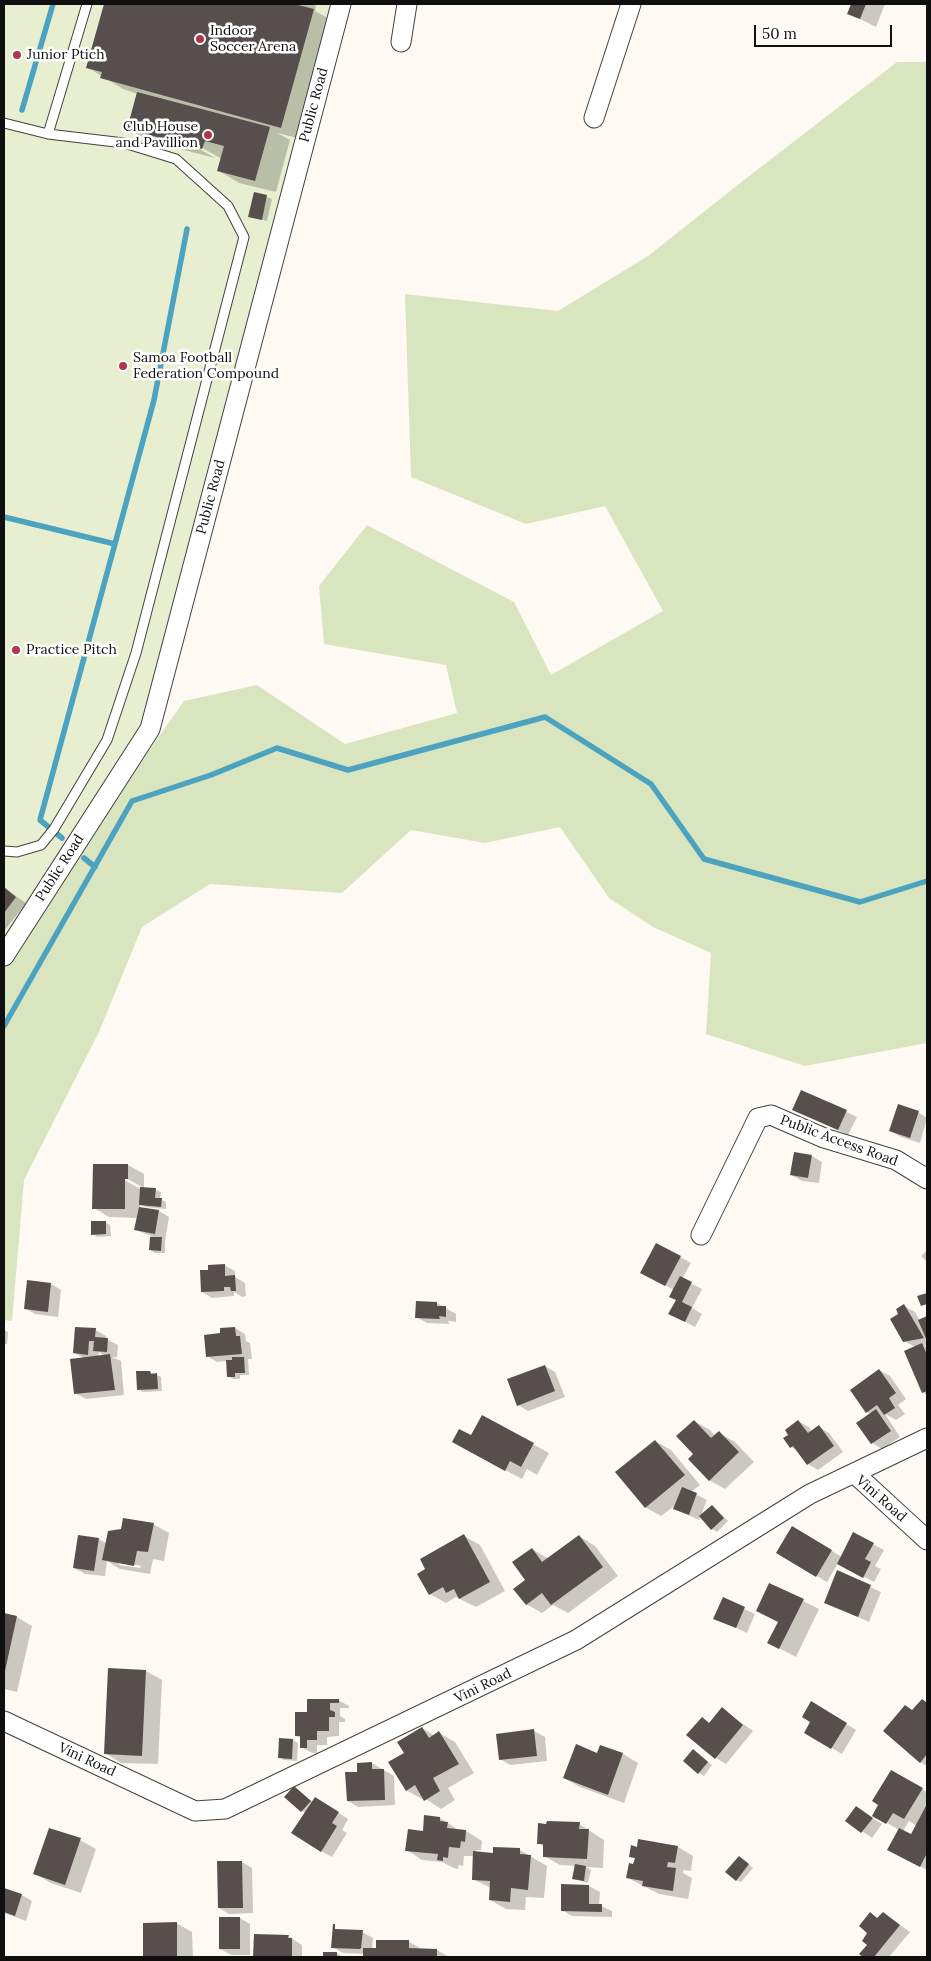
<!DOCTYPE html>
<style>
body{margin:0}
#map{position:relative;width:931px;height:1961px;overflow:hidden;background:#fefaf3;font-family:Lora,serif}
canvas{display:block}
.frame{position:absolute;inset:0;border:5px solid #0f0f0f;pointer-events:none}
.scale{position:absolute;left:754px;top:25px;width:138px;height:22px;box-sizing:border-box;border:2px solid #0f0f0f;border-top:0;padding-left:6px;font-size:15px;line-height:18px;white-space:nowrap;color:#0f0f0f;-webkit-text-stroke:4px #fff;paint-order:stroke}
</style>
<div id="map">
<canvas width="931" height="1961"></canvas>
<div class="frame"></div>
<div class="scale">50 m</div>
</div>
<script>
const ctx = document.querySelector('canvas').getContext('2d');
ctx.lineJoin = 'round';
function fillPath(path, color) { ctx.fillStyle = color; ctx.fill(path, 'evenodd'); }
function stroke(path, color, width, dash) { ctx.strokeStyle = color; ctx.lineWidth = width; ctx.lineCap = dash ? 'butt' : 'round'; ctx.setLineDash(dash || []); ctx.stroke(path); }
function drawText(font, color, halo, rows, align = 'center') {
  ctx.font = font + ' Lora,serif'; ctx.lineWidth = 5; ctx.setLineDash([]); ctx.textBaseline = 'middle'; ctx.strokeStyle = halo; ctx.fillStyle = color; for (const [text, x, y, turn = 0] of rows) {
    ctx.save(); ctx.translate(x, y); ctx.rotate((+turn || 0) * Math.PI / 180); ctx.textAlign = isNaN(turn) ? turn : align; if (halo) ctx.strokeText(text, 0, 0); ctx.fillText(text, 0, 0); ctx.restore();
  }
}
fillPath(new Path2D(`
 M897,62h30v981l-122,23 -99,-32 5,-81 -58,-26 -44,-29 -49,-71 -75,16 -74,-13 -69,63 -132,-9 -68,43 -43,105 -75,148 -12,141 -8,-1v-363l180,-256 73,-16 88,59 112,-31 -11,-48 -122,-21 -5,-58 48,-61 147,77 37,73 112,-64 -58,-105 -79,18 -115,-47 -6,-183 153,17 90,-55 96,-76z`), '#d9e5bf');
fillPath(new Path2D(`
 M4,4h329l-174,724 -155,222z`), '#e8eed0');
fillPath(new Path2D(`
 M105,4h207l4,2 -1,5 20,11 -33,117 -25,-6 13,7 -14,52 -37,-9 -20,-12 3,-12 -25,-14 -1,2 19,11 -66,-17 -21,-12 10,-35 -15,-5 -36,-22z
 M849,4h36l-9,23 -28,-14 3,-8z
 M254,193l18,6 -5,22 -17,-5z
 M4,888l22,15 -22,28z
 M802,1091l55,26 -9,18 -54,-25z
 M918,1112l9,6 -7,25 -19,-6 -11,-6z
 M812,1156l10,6 -3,21 -17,-2 -11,-6z
 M94,1165h34l16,9v15l12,1 5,2 -1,7 6,3v7l-20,-2 -6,-3v4l19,3 10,6 -4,24v12h-10l-5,-3 1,-14 -15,-6 2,-12 -29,-1 -15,-9zM120,1175l22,12v3l-23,-13z
 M105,1222l5,3 1,11 -14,1 -4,-3z
 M657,1244l34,19 -9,16 20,10 -10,19 10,6 -7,13 -25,-13 7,-14 -3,-10 -22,-12z
 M927,1250v12l-6,-6z
 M224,1265l11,6v6l10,6 1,13 -4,1 -8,-5v4l-22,2 -10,-6 8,-21z
 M51,1284l10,6 -3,27 -23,-3 -10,-6z
 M437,1303l19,11v8l-8,-1 1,3 -22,-1 -11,-6z
 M904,1306l11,6 5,9 7,-4v28l-3,1 3,1v48l-4,-3 -8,-45 -11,-6 -4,-26z
 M235,1328l10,6 1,7 4,2 2,16h-4l1,16h-9v4h-7l-5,-3 -1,-15 -10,1 -10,-6 15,-22z
 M4,1330l4,2 -1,12h-3z
 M96,1330l10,6v3l12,6 -1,12h-5l9,4 3,34 -38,4 -11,-6 9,-35 -10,-5zM99,1352l6,4 -7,1z
 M545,1366l10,6 10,25 -37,14 -10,-6z
 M879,1370l11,6 16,23 -8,6 7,9 -9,6 -11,-6 15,23 -18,12 -10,-6 -1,-29 -4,-2z
 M150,1372l11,5 1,14 -19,1 -4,-2z
 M694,1421l16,9 5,6 4,-3 16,9 19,20 -29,27 -16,-9 -15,-26z
 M798,1421l11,6 3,5 7,-5 10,6 14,19 -25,18 -10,-6 -9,-13 -8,-4 -1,-12z
 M471,1437l62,7 16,9 -12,22 -10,-6 -5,10 -53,-28z
 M655,1441l16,9 29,35 -9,7 16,8 -8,20 -24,-11 2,-5 -16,12 -16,-9z
 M713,1506l15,15 -11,11 -5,-3z
 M153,1524l16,9 -5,28 -11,-2 -3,15 -30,-5 -13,-8 -2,15 -20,-2 -11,-6 25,-29 8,5zM119,1562l22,4 -1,2 -21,-3z
 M793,1528l49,29 12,-23 30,16 -9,16 6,3 -7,13 -36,-19 -11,19 -49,-29z
 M464,1536l16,9 25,46 -29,16 -20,-10 -10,6 -16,-9z
 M579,1536l16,10 23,30 -50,37 -15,-8 -11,8 -16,-9 1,-24 5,-31 17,10z
 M838,1572l43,20 -12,30 -44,-20z
 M770,1584l49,25 -23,48 -27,-14 10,-21z
 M723,1599l32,15 -8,19 -23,-11z
 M4,1614l13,3 15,9 -15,66 -13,-3z
 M146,1671l16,9 -4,84 -37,-1 -16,-10z
 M308,1700h30l11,6v2h-9v8l5,3v3h-6v14l-12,1v8h-10v8h-5l-11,-6v-9l-5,-2 12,-23z
 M923,1700l4,3v63l-7,-4 -7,-51z
 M812,1703l44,27 -14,24 -37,-22 7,-11z
 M722,1709l31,22 -27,33 -10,-6 -14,-40 8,5z
 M422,1728l13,8 4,-3 16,9 19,31 -26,15 7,12 -14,9 -17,-11 -2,1 -16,-9z
 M534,1731l11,6 2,24 -37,4 -10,-6z
 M293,1740l5,3 -1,18 -13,-1 -5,-3z
 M601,1746l22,8 15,9 -14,40 -44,-16 -16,-9 34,-24z
 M698,1753l14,12 -8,11 -5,-3z
 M372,1763l22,13 1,29 -37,2 -10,-6 10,-28z
 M892,1771l35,21v78l-22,-12 -6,-28 -25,-15 6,-10zM909,1821l8,5 -5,10 -9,-5z
 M294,1787l19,15 12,2 23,15 -6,11 5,3 -15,24 -11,-6 -16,-38 -20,-16z
 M856,1808l26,16 -10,14 -25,-17z
 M440,1818l20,13h6l16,10 -1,9h-4l-1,3 18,1 26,-4 27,16 -3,32 -18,-1 -1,13 -19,-1 -16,-9 1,-12 -18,-9 1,-23h-10l-1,10 -4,-1 -1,4 -4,-1 -12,-6 -20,-2 -15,-10z
 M579,1824l25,16 -1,28 -17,-1 5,3 -3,13 -14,-4 2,-13 -16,-1 -16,-9v-9l-6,-4z
 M80,1840l16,9 -15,44 -30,-10 -16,-9z
 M678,1847l15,9 -2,15 -8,-1v3l9,5 -4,21 -29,-5 -31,-16 8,-19 -5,-3 7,-8z
 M739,1857l14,11 -12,14 -5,-2z
 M242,1862l10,6 1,45 -24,1 -10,-6z
 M563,1885l26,1 11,6 -1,13 13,6v6l-40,-1 -10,-6z
 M4,1890l18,5 10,6 -6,20 -22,-8z
 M883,1913l27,19 -21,25h-24l-4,-3 7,-10 10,-25z
 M240,1918l10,6v31h-19l-11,-6z
 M176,1923l16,9 1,25h-48l-1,-33z
 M362,1932l11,6 -1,11 36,-8 15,9h14l12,7h-85v-3l-21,-1 -11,-6z
 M255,1935l33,1 14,9v12h-48z
 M325,1953h12l6,4h-19z`), '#0003');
stroke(new Path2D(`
 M22,110l31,-106
 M4,517l111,27
 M62,838l-22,-18 114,-420 33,-171
 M84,858l11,9
 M4,1026l128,-225 79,-26 66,-27 71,22 197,-53 106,67 53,75 156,43 67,-21`), '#4ba3c0', 5.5);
fillPath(new Path2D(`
 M104,4h190l20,5 -33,119 -181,-50 2,-6 -16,-4z
 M851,4h15l-6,15 -13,-5z
 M137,92l133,35 -15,54 -38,-10 7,-25 -19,-5 -3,8 -75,-20z
 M254,192l13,3 -5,25 -14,-3z
 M4,887l12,10 -12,16z
 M801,1090l46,20 -9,20 -46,-20z
 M898,1104l21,7 -9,27 -21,-7z
 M794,1152l18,3 -4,23 -18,-3z
 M93,1164h35v15h-3v30h-33z
 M140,1187l16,1 -1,10h7l-1,9 -22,-2z
 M139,1207l20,3 -4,24 -21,-4z
 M91,1221h15v13l-15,1z
 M150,1237h12l-1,14 -12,-1z
 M656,1243l25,13 -16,30 -25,-13z
 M225,1264v12l10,-1 1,16h-5l-1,-4h-6v4l-23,1 -1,-22h8v-5z
 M680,1276l12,6 -10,20 10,5 -7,15 -17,-8 8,-14 -7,-3z
 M27,1280l24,3 -3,29 -24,-3z
 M927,1293v11l-6,2 -4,-10z
 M416,1301l21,1v4h9v11l-7,-1 1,3 -25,-1z
 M904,1304l20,34 -21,4 -13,-23 8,-5 -2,-5z
 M927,1316v25l-9,-21z
 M75,1327l21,1 -1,9 13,1 -1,14 -14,-1 1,-10h-5l-1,14 -15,-2z
 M235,1327l1,9h4l2,18 -36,3 -2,-22 16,-2v-5z
 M922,1343l5,12v36l-5,2 -18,-42z
 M110,1354l5,36 -41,4 -4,-35z
 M232,1357h12l1,16h-10v4h-8l-1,-17h6z
 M545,1365l10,26 -38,15 -10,-27z
 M879,1369l17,24 -7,5 6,10 -11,7 -7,-10 -11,8 -16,-23z
 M136,1371h14l1,3 6,-1 1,16 -21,1z
 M876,1409l15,22 -20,13 -15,-21z
 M482,1415l52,28 -13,24 -11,-6 -5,10 -53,-29 7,-13 12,6z
 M694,1420l17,18 8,-7 20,21 -30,29 -21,-22 5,-5 -17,-18z
 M798,1420l10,13 11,-8 15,21 -27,19 -14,-19 -3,2 -7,-10 5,-3 -3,-5z
 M655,1440l30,35 -40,33 -30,-36z
 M682,1487l15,6 -8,22 -16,-6z
 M712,1505l12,13 -13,12 -12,-14z
 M123,1518l31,5 -6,29 -11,-1 -3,15 -32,-6 6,-29 13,-2z
 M792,1526l40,24 -16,27 -40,-24z
 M853,1532l21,11 -9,16 6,3 -8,16 -26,-14z
 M464,1534l26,48 -31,17 -5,-10 -8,4 -3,-6 -14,8 -12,-21 8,-5 -5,-10z
 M78,1535l21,3 -5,33 -21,-3z
 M579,1535l24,32 -52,38 -9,-12 -16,12 -13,-16 12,-9 -13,-18 20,-14 10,14z
 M837,1570l34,15 -13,32 -34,-14z
 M769,1583l35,16 -25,50 -12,-6 11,-21 -22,-11z
 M723,1597l22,10 -9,21 -23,-9z
 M4,1613l13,3 -12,55h-1z
 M108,1668l38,2 -4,86 -38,-2z
 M307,1699h32v4h-9v7l5,2v5h-6v14h-12v9h-10v8h-7v-12h-5v-24h12z
 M922,1699l5,4v51l-7,9 -37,-32 22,-26 7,5z
 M811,1701l36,22 -16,26 -27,-16 6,-11 -8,-5z
 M722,1707l21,18 -28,34 -29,-24 16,-18 7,6z
 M422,1727l7,11 10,-7 20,33 -26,14 7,13 -16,10 -9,-16 -9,6 -18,-29 16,-9 -7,-11z
 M534,1729l3,27 -38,4 -3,-26z
 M279,1738l14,1 -1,20 -14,-1z
 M576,1744l21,9 3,-8 23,8 -15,42 -45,-17z
 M693,1749l15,13 -10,12 -15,-13z
 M372,1762v7h12l1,31 -38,1 -2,-29h12v-9z
 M891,1770l32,18 -19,31 -11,-6 -7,11 -14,-8 6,-11 -6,-4z
 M294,1786l17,15 -10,11 -17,-15z
 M315,1797l24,15 -7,11 5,3 -16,26 -30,-19z
 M927,1804v49l-7,14 -33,-17 12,-22 12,6z
 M856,1806l17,12 -12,15 -16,-12z
 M424,1815l16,2v4l8,1 -1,6 19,2 -1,12 -4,-1 -1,7 -11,-1 -1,11 -5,-1v4l-6,-1 1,-6 -33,-3 3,-22 15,2z
 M547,1821l33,1 -1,7h10l-2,30 -44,-2v-13h-6l1,-21 8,1z
 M49,1828l32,10 -16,47 -32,-11z
 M638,1839l40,7 -3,17 -7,-1 -1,5 9,1 -3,23 -31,-5 1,-5 -17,-3 3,-15 4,1 2,-6 -6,-1 2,-12 6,2z
 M493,1847l27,1v6l11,1 -3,35 -17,-2 -1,14 -21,-2 1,-19 -18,-1 1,-29 20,2z
 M739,1856l10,8 -13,17 -11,-9z
 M217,1861h25l1,47h-25z
 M575,1864l11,2 -2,15 -12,-2z
 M561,1884l28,1v19h13v8l-41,-1z
 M4,1888l18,6 -7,22 -11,-4z
 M870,1912l7,6 6,-6 17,13 -26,32h-11l-4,-3 8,-9 -5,-4 5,-8 -8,-7z
 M219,1917h21v32h-21z
 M177,1922v35h-34v-34z
 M333,1924h2v5l28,1 -2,18 -1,1 -29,-1z
 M254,1934l35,1 -1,3h4v19h-39z
 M376,1940h33v8l28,1v8h-74v-9h13z
 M323,1952h14v5h-14z`), '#574f4d');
const service = new Path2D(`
 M4,123l44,11 76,9 52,16 52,47 16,31 -108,416 -29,87 -53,89 -13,16 -24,7 -13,-1
 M48,134l39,-130`);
const minor = new Path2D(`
 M401,42l6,-38
 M594,118l37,-114
 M4,956l146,-227 191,-725
 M701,1235l57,-117 13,-3 53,23 72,22 31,19
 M854,1473l73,-35
 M4,1721l191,90 30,-2 351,-169 234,-146 44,-21 73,67`);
stroke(service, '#424242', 11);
stroke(minor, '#424242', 21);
stroke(service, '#fff', 9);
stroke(minor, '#fff', 19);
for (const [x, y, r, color] of [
 [200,39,5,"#b2354e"],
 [17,55,5,"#b2354e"],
 [208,135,5,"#b2354e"],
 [123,366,5,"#b2354e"],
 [16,650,5,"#b2354e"]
]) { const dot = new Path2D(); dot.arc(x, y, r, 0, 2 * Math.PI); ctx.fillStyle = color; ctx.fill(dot); stroke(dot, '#fff', 2); }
drawText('14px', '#0f0f0f', '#fff', [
 ["Indoor",210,31],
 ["Soccer Arena",210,47],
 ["Junior Ptich",27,55],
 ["Club House",198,127,"right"],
 ["and Pavillion",198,143,"right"],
 ["Samoa Football",133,358],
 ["Federation Compound",133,374],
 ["Practice Pitch",26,650]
], 'left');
drawText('14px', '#0f0f0f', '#fff', [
 ["Public Road",314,105,-75],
 ["Public Road",211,497,-75],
 ["Public Road",60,868,-57],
 ["Public Access Road",839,1141,20],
 ["Vini Road",881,1499,41],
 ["Vini Road",483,1686,-26],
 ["Vini Road",87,1760,25]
]);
</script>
